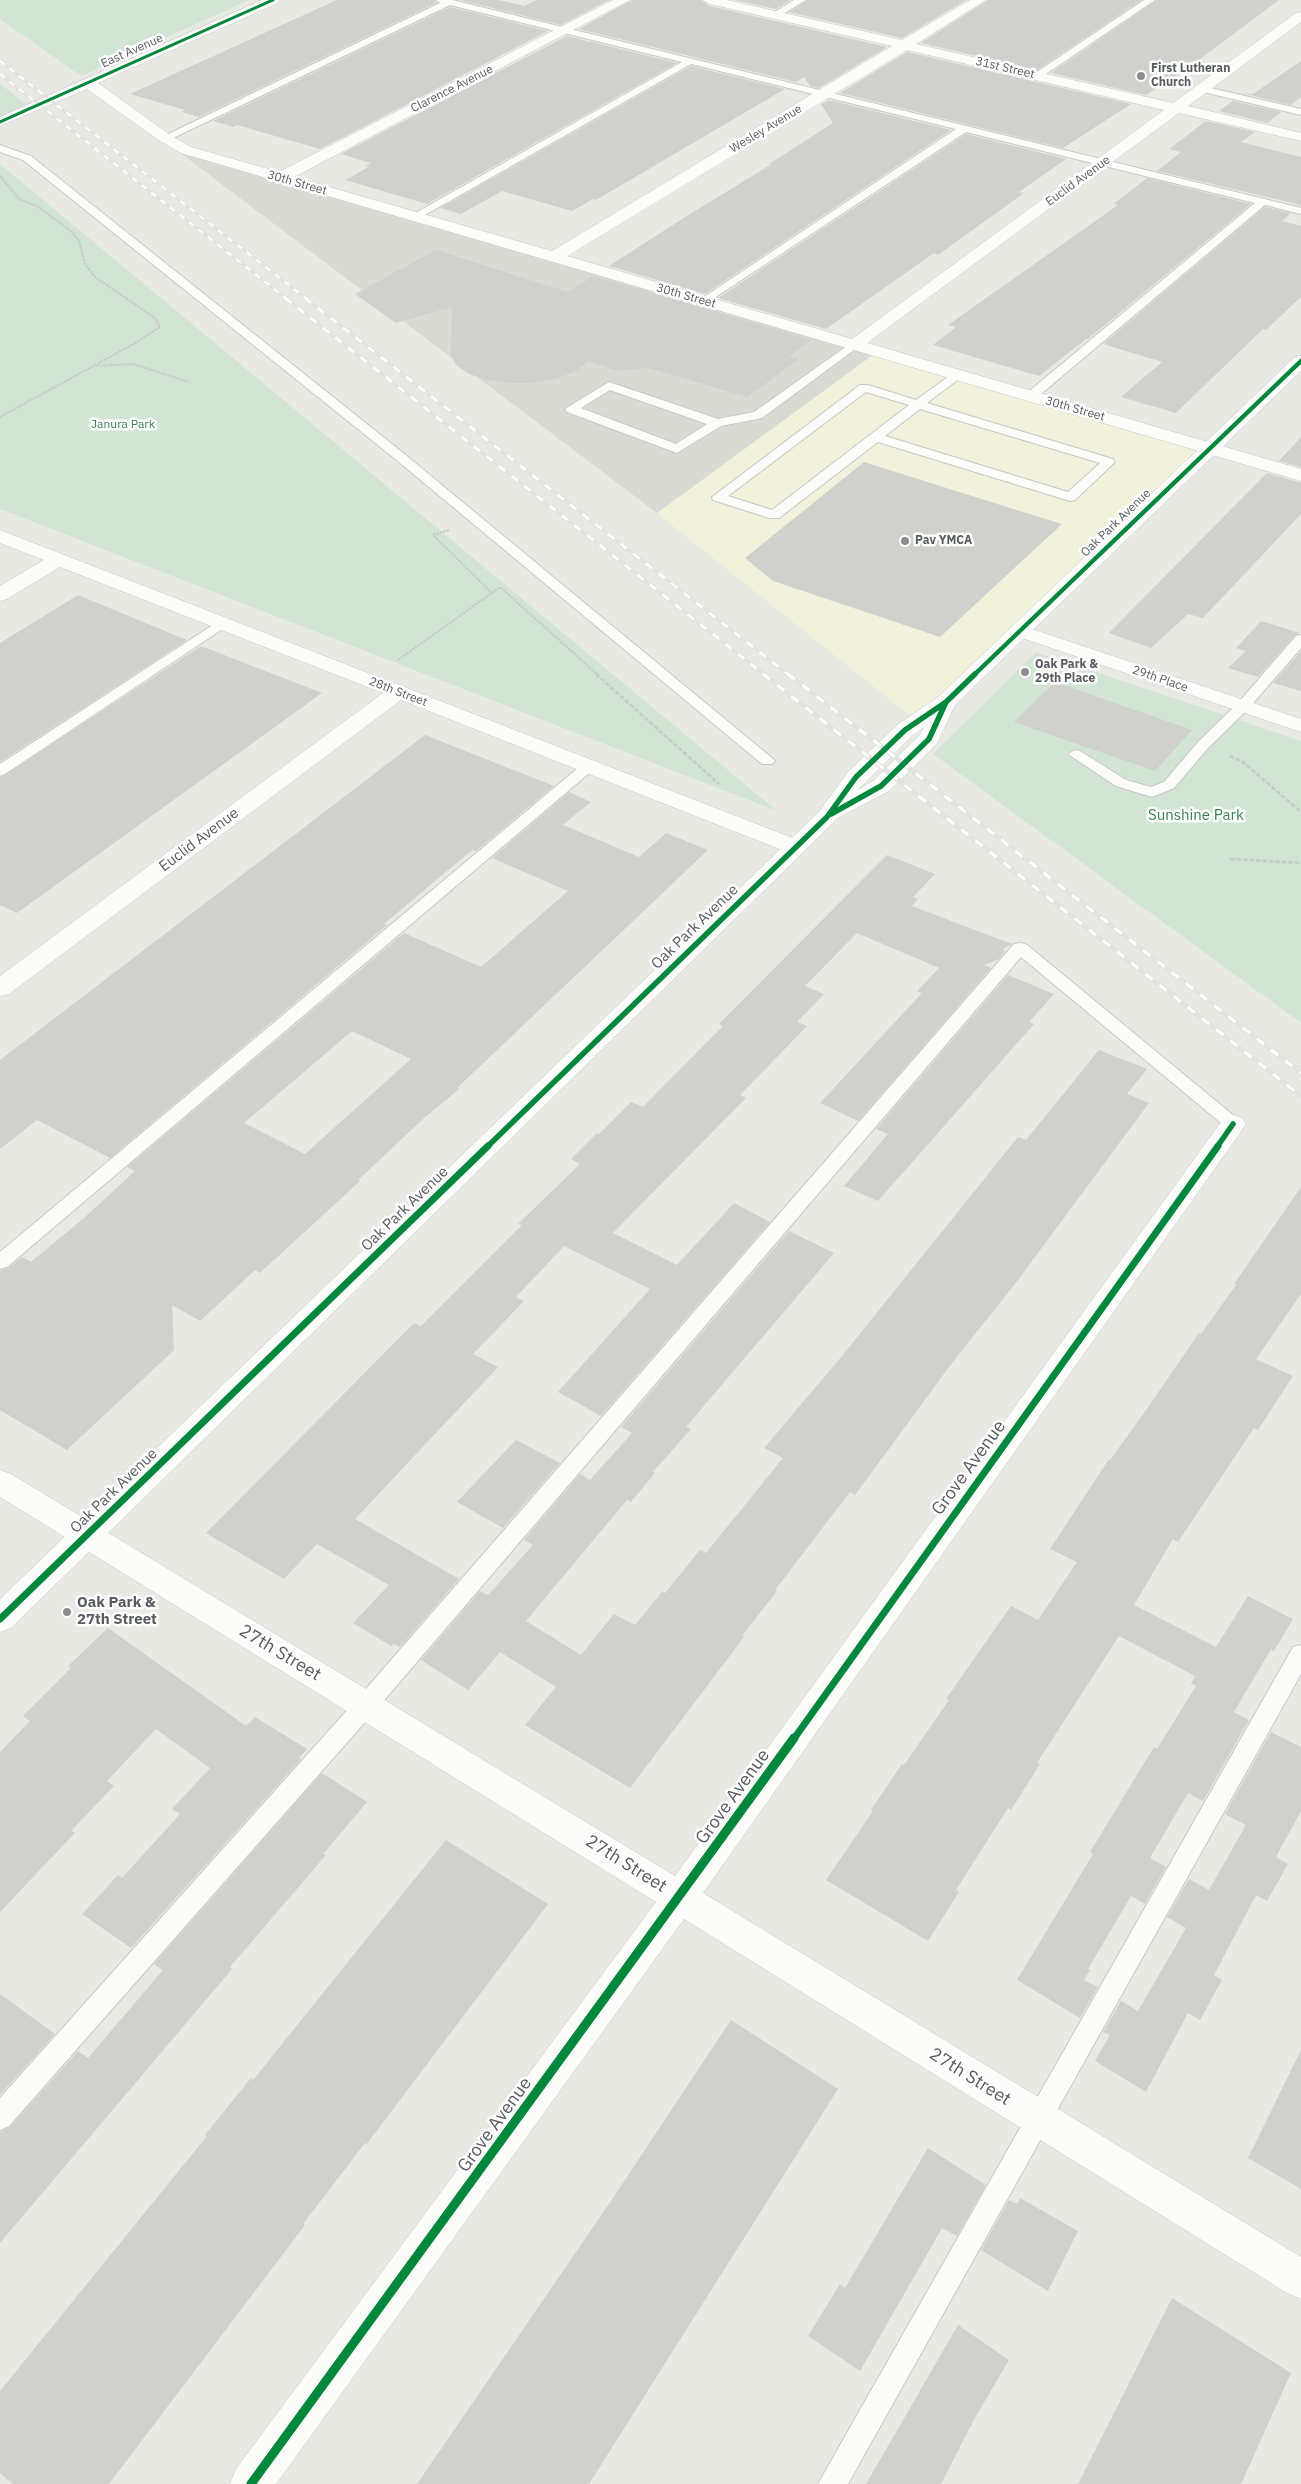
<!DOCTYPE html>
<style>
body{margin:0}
canvas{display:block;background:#e9e9e3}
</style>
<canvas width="1301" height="2484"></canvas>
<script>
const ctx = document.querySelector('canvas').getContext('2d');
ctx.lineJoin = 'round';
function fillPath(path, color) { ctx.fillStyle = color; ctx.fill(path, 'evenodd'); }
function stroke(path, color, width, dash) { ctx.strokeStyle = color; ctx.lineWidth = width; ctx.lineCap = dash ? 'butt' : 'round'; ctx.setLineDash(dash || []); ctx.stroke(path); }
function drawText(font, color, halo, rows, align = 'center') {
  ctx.font = font + ' "IBM Plex Sans",sans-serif'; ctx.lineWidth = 5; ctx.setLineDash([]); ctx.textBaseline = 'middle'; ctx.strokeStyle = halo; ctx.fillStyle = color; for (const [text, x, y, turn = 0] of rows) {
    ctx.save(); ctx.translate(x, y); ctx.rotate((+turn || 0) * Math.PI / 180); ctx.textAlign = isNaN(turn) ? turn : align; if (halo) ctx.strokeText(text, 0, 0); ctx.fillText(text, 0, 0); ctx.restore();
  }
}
fillPath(new Path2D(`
 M874,354l327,96 -284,271 -260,-208z`), '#f2f2dc');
fillPath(new Path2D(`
 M179,152l695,202 -217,159z`), '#dadad5');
fillPath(new Path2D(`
 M0,0h249l-168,76 -81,-57z
 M0,84l26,20 -26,12z
 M0,164l777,647 -777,-302z
 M1036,652l265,89v282l-368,-269z`), '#d2e5d4');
fillPath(new Path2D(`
 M337,0h97l2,3 -237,114 -17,-5 3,-2 -55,-16z
 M460,0h38l26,6 13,-6h72l-48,25z
 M632,0h69l9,6 177,41 -68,41 -9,-2 -6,-9 -8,5 -217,-53z
 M735,0h55l-14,9z
 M808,0h158l-64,38 -113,-26z
 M988,0h153l-104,70 -116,-27z
 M1157,0h122l-95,71 -38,24 -95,-22z
 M450,7l98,24 -228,118 -83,-24 -4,2 -20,-6z
 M567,36l110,27 -250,141 -82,-24 24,-13 -4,-1 6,-3 -30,-9z
 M907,52l224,52 -68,44 -223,-55z
 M1301,61v36l-10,8 -49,-12 11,1z
 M691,66l94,23 -189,111 -3,-1 -21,12 -70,-20 -41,23 -21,-6z
 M829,100l122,30 -246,164 -96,-28 81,-52 82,-50h-3l64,-41 -12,-19z
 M1233,101l48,11 -14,11 -48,-12z
 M1206,121l49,11 -14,10 60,15v48l-144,-34 24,-19 -12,-3z
 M966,134l100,25 -47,33 5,1 -86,62 -4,-2 -108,76 -108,-31z
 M1147,178l104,26 -163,135h-2l-47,37 -106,-31 23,-18 -8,-2 170,-120 -4,-1z
 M1265,207l26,6 -9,8 19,5v71l-35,33 -3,-1 -87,84 -55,-16 41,-35 -59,-18z
 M436,250l132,42 26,-16 218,64 -23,16 10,3 -52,38 -98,-29 -31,3 -29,-10 -15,11 -19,7 -22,4h-24l-22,-3 -18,-6 -13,-9 -5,-10 1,-48 -56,16 -41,-29z
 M1301,437v30l-22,-6z
 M864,462l127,40 71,22 -122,113 -167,-56 -28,-23z
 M1267,473l34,10v31l-98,104 -15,-4 -37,34 -42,-15z
 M78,595l109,45 -187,122v-119z
 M1261,621l39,12 -5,2 -37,42 -30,-9 18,-17 -10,-3z
 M201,646l121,47 -305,220 -17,-8v-127z
 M1301,651v40l-28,-8z
 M1055,682l137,48 -37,41 -141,-49z
 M425,735l129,51 -78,65 -4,-1 -88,74 3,1 -277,233 -73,-38 -37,29v-89z
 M569,792l22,10 -28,23 76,32 27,-24 42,17 -251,238 2,1 -37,31 -64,60 2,1 -100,92 -5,-3 -55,51 -28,-16 2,45 -107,100 -67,-40v-139l8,-3 14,-11 9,5 53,-44 51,-47 -8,-4 277,-234 77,34 87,-76 -76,-33zM352,1031l59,28 -106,95 -61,-31z
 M887,855l48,19 -22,23 5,2 -6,7 100,38 -9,5 2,2 -6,8 -15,6 7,3 -133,153 -38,-18 102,-110 -5,-2 22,-23 -82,-35 -52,53 19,8 -27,28 10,4 -67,69 6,3 -133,135 64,32 57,-62 36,19 -169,194 -43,-24 92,-103 -86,-43 -48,51 8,4 -51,53 25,13 -143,152 104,60 -59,68 -6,-3 -3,2 -38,-23 36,-38 -72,-41 -33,35 -78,-46 208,-210 7,3 101,-101 -4,-1 62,-60 -9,-5 26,-26 2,1 32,-32 12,5 80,-81 -4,-2z
 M1008,975l46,19 -25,28 5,2 -156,177 -34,-15 44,-52 -12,-5z
 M1099,1050l48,19 -20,25 22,9 -134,181 -63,79 -97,132 -5,-3 -75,98 2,1 -35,45 2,1 -114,151 -105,-63 31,-38 -56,-35 -32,38 -47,-30 59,-69 8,4 45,-50 -9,-5 56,-66 10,6 42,-47 -11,-6 168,-196 45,22 -148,174 5,2 -38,43 2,1 -24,29 -4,-2 -101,121 55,34 33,-41 21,11 27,-33 3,1 35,-43 6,3 77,-95 -19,-10 78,-92 176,-219 8,3z
 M1301,1187v107l-45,65 37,17 -35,54 -4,-2 -76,114 -5,-3 -39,66 82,42 32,-51 45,23 -19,32 -3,-2 -37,63 15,8 -46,81 -15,-8 -38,65 16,9 -21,37 -14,-8 -43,73 2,1 -6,10 14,7 -18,31 -63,-38 76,-126 -3,-2 64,-105 3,2 39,-63 -5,-2 4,-8 -76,-40 -82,127 3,1 -29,46 -3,-2 -52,82 3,2 -31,49 -102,-61 47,-69 -2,-1 31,-46 2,1 45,-65 -3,-1 65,-93 27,14 39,-58 -27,-13 59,-90 1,1 34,-47 55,-80 2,1 35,-49 -2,-1z
 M516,1440l44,23 -57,65 -46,-26z
 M108,1628l138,98 9,-9 52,32 -8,9 2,1 -170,189 -49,-34 36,-39 4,3 58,-64 -8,-5 38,-41 -54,-39 -49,52 7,5 -43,45 4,2 -75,79v-160l30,-31 -7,-5 48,-48 -3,-2z
 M1271,1732l30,15v64l-25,46 12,7 -21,37 -11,-6 -42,80 8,5 -22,40 -12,-7 -42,79 -51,-31 15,-26 -7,-3 18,-31 17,10 48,-83 -19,-11 22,-38 20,11 37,-65 -21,-11z
 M322,1773l45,29 -44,52 3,1 -96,112 2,2 -232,274v-111l10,-5 68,-76 10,7 75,-88 -9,-6z
 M446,1840l102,64 -182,241 -1,-2 -62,81 2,1 -196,259h-96l-13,-11v-82l207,-255 -2,-1 46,-57 2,2z
 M0,1994l55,40 -55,61z
 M731,2020l107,69 -249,395h-172l194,-283z
 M1301,2050v139l-53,-31z
 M928,2148l58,37 -29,51 -15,-8 -82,143 -52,-35 32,-52 5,4z
 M1020,2198l58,33 -30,60 -67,-41 28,-50 8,4z
 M1172,2298l119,75 -50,111h-163z
 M958,2325l51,35 -33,56 -35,68h-75z`), '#d0d0cc');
const lane = new Path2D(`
 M436,0h16l849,208v6l-36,-9 -230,194h-8l-2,-3 2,-3 228,-190 -289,-71 -261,172 -4,-1v-4l255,-170 -265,-65 -275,156 -4,-1v-4l270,-153 -232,-57 -281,135 -9,-2 280,-135z
 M794,0h12l-28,17 -8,-2z
 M1144,0h11l-115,78h-6v-4z
 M1202,86l99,23v6l-102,-24 -2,-2z
 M0,145l31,11 371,296 370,306 3,3 -3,3h-10l-368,-306 -371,-298 -23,-8z
 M854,341l4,2v4l-96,71 -41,8 -44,27 -110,-41 -2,-3 44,-27 109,37 36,-7zM610,390l97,34 -31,20 -95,-36z
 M956,371l6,4 -2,3 -33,25 186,56 2,3 -40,38 -5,1 -192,-59 -99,76h-10l-56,-18 -1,-3 148,-112h8l48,15zM866,392l43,13 -137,105 -44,-14zM920,409l180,54 -32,29 -183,-56z
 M222,619l7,4 -2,3 -222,148 -5,2v-12z
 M1301,635v13l-53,61 -40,39 -34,40 -22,9 -36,-11 -48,-32 7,-4 5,1 46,29 25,7 13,-5 34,-40 40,-39 58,-67z
 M589,761l5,2 3,3 -3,3 -587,498 -7,2v-17l584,-489z
 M1020,943l6,1 213,176 3,4 -3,4 -6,2 -6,-2 -206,-171 -647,755 -365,414 -9,4v-32l358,-400 656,-754z
 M1301,1645v29l-453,810h-30l475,-837z`);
const street = new Path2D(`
 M262,0h18l-2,3 -180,80 72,52 21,12 88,25 334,-172h17l-336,177 258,74 340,-205 -182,-42 -7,-4h24l175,40 68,-40h16l-70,44 257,59 123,-90 5,-1v10l-113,84 113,27v8l-122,-28 -312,230 434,126v12l-1120,-328 -21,-12 -73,-52 -87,37v-9zM907,50l257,60 -312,229 -285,-83z
 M0,530l803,312 3,5 -3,5 -8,2 -8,-2 -386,-152 -392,294 -9,2v-20l383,-283 -323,-126 -53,32 -7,2v-15l44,-26 -44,-17z
 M1020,625l281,94v13l-288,-97 -3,-4 3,-4z
 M1233,1115l9,3 4,6 -4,6 -539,763 598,364v42l-14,-6 -603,-374 -408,565h-46l6,-15 420,-567 -656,-405v-27l11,4 664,402 549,-758z`);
const secondary = new Path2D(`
 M1301,356v15l-346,334 -18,39 -48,47 -51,27 -827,810 -11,4v-33l819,-787 29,-40 49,-47 41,-28 357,-340zM924,727l-5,9 -46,45 -15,9 55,-55z`);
stroke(lane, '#c7c7c5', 2);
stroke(street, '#c7c7c5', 1);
stroke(secondary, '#c5c5c4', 1);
stroke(new Path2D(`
 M0,176l19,23 18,7 35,26 7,9 6,23 10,13 60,41 5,9 -21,14 -139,76
 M96,366l37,-2 56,18
 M449,530l-16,5 59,58
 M398,660l102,-73 98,88`), '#c7cbca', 2, [2.5, 1]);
stroke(new Path2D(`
 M596,674l123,110
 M1230,756l13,6 58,50
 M1230,859l71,4`), '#c7cbca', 2.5, [4.5, 2]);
fillPath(lane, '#fcfcfb');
fillPath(street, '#fcfcfb');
fillPath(secondary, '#fcfcfb');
const railFar2 = new Path2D(`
 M0,61l307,238
 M0,74l287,225`);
const railFar1 = new Path2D(`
 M285,298l480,377
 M305,298l484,377`);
const rail = new Path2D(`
 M763,674l538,422
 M788,674l513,399`);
stroke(railFar2, '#e2e2e1', 3);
stroke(railFar1, '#e2e2e1', 4);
stroke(rail, '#e2e2e1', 5);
stroke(railFar2, '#fff', 2, [6]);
stroke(railFar1, '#fff', 2.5, [8]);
stroke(rail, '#fff', 3, [9]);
stroke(new Path2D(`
 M0,122l273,-122`), '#00873e', 3);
stroke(new Path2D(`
 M974,675l327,-314`), '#00873e', 4.5);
stroke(new Path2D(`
 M831,814l50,-28 48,-47 17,-37
 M487,1147l340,-330 29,-40 49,-47 41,-28 29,-28
 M1217,1147l16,-23`), '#00873e', 5.5);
stroke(new Path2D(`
 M0,1619l488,-473
 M793,1740l425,-594`), '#00873e', 7);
stroke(new Path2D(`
 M251,2484l543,-746`), '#00873e', 9);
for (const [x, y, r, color] of [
 [1141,76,5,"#8c8d8e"],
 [905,541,5,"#8c8d8e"],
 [1025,672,5,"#8c8d8e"],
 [67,1612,5,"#8c8d8e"]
]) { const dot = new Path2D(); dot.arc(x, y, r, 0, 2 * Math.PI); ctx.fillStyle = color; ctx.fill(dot); stroke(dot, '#fff', 2); }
drawText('12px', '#5a5b61', '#fff', [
 ["East Avenue",132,51,-24],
 ["31st Street",1005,68,13],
 ["Clarence Avenue",452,89,-27],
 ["Wesley Avenue",766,129,-31],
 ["Euclid Avenue",1078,181,-36],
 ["30th Street",297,183,16],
 ["30th Street",686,296,16],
 ["30th Street",1075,409,16],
 ["Oak Park Avenue",1116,523,-44],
 ["29th Place",1160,679,19],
 ["28th Street",398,692,21]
]);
drawText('bold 12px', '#5a5b61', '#fff', [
 ["First Lutheran",1151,69],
 ["Church",1151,83],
 ["Pav YMCA",915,541],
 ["Oak Park &",1035,665],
 ["29th Place",1035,679]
], 'left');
drawText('12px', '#3b7f4f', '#fff', [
 ["Janura Park",123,425]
]);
drawText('15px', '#3b7f4f', '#fff', [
 ["Sunshine Park",1196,816]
]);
drawText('15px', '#5a5b61', '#fff', [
 ["Euclid Avenue",199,840,-37],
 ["Oak Park Avenue",695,927,-44],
 ["Oak Park Avenue",405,1209,-44],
 ["Oak Park Avenue",114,1491,-44]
]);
drawText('bold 15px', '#5a5b61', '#fff', [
 ["Oak Park &",77,1603],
 ["27th Street",77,1620]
], 'left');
drawText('18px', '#5a5b61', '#fff', [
 ["Grove Avenue",969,1468,-54],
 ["27th Street",280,1653,31],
 ["Grove Avenue",733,1797,-54],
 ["27th Street",626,1864,32],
 ["27th Street",970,2077,32],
 ["Grove Avenue",495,2125,-54]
]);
</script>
